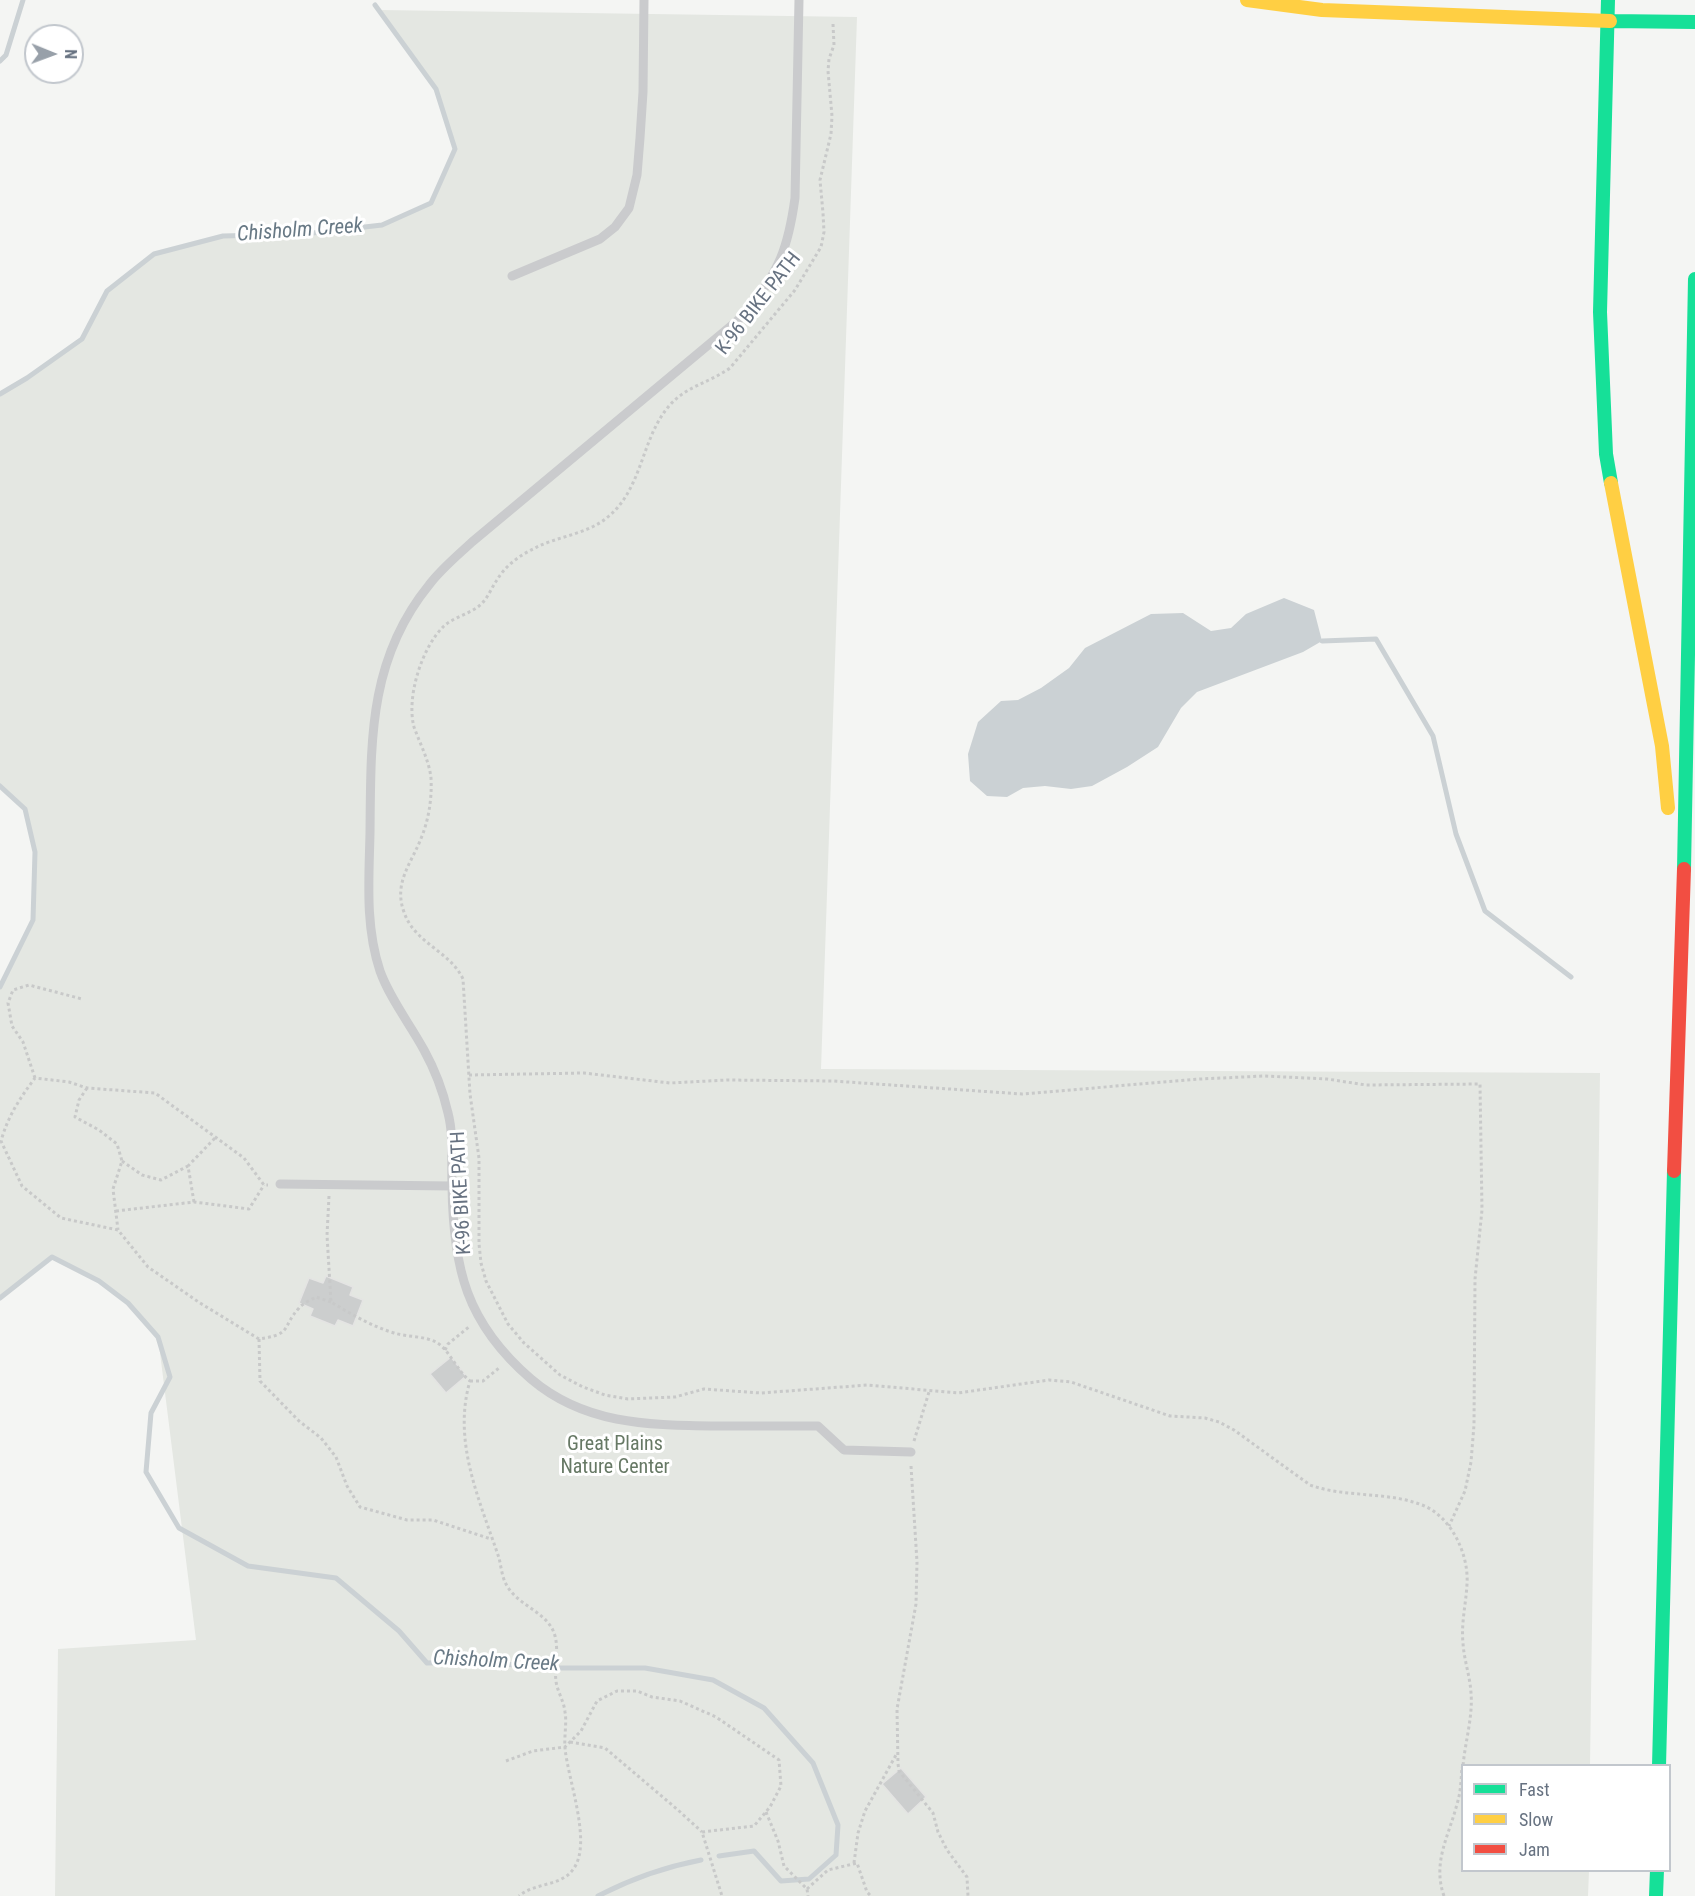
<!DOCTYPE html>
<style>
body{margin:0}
#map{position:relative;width:1695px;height:1896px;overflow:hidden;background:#f4f5f3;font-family:"Roboto Condensed",sans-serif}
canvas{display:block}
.legend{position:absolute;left:1461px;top:1764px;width:210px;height:108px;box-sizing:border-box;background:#fff;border:2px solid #c2c7cd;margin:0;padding:8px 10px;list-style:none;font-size:18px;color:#677281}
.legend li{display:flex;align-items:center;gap:12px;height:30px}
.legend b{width:30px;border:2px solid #c2c7cd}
.north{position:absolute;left:24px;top:24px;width:60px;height:60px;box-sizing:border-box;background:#fff;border:2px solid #c2c7cd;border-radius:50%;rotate:91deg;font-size:16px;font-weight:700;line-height:24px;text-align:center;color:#677281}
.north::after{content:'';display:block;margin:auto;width:21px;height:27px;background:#98a0a9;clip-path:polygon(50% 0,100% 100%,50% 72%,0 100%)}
</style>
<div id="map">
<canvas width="1695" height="1896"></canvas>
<ul class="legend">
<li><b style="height:8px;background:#16e098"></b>Fast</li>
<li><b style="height:8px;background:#ffcf43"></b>Slow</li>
<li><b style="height:8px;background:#f24e42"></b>Jam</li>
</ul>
<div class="north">N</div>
</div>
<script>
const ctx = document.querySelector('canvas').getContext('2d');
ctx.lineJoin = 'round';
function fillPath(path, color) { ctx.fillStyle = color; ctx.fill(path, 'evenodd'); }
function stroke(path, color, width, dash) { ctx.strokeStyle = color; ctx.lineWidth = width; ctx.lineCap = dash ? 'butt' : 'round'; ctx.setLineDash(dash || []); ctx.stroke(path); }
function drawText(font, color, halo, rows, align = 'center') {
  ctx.font = font + ' "Roboto Condensed",sans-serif'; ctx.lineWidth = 6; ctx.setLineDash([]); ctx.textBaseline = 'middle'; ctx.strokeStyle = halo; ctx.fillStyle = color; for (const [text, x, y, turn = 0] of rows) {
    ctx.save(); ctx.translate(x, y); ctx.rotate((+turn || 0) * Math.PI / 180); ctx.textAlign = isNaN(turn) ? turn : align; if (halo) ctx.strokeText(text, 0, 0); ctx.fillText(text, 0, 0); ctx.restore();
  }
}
fillPath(new Path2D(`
 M379,10l478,7 -36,1052 779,4 -10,692 -128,1v104l127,1 -1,25h-1533l3,-247 138,-9 -38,-303 -30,-34 -29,-22 -47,-23 -52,40v-311l33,-67 2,-68 -10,-43 -25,-23v-392l27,-16 55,-39 25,-48 47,-37 69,-18 81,-2 78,-9 49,-22 24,-54 -19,-60z`), '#e4e7e2');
fillPath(new Path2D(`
 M1284,598l30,12 8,31 -19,11 -106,40 -16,16 -23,39 -31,20 -35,19 -21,3 -26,-3 -22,2 -16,9 -20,-1 -17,-15 -2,-27 10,-32 23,-21 17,-1 23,-12 28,-20 16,-20 66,-34 32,-1 28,18 20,-3 15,-14z`), '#cbd1d4');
stroke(new Path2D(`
 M0,61l6,-6 17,-55
 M0,394l27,-16 55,-39 25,-48 47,-37 69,-18 81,-2 78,-9 49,-22 24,-54 -19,-60 -61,-84
 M1322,641l54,-2 57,97 23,98 29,77 86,66
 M0,786l25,23 10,43 -2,68 -33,67
 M0,1298l52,-41 47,24 29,22 30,34 12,40 -19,36 -5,59 33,56 69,38 88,12 63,53 28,32 48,-1 81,6h89l68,12 51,28 49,55 25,62 -2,30 -27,24 -28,2 -27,-30 -35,5
 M598,1896c33,-17 66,-29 103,-36`), '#cbd1d4', 5);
const building = new Path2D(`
 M326,1276l27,11 -3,8 13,5 -10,26 -15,-6 -3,6 -25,-10 3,-7 -14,-6 10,-25 14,5z
 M451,1357l15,19 -20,17 -16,-19z
 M901,1768l25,29 -18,17 -26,-30z`);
fillPath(building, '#cccece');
stroke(building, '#e4e4e3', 1.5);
stroke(new Path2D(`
 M833,24l1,21 -5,14 -1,12 4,45 -1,18 -11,46 3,33 1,19 -3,15 -26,43 -65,78c-21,15 -44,18 -61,38 -28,33 -26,81 -60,110 -20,18 -51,20 -74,32 -15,7 -30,18 -38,32 -6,8 -9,19 -18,26 -10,8 -25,11 -35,20 -22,21 -38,71 -30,101 6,17 15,33 17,51 1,20 -2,40 -9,58 -10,27 -29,46 -18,76 10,31 46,39 59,67l7,115 9,64v86l2,19 5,18 22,43 16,19 36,32 23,12 22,8 23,4 47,-2 29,-8 57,4 107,-8 90,8 91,-13 22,2 99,34 35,2 14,4 15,8 76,55c36,13 76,6 112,20 29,11 47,49 45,79 -1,20 -6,39 -4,59 1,17 7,33 8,50 2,24 -6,49 -8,73
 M469,1075l115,-2 86,10 57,-3 106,1 189,13 178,-15 64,-3 63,3 39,6 114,-1 2,126 -7,69 -1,146 -3,37 -6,29 -16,35
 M35,1078l-12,-36 -11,-16 -4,-23 5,-13 16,-5 53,14
 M87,1088l-8,12 -4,17 24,13 18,14 5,17 -9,28 5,41
 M122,1161l20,14 19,5 27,-14
 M329,1196l-2,39 4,67c20,12 40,24 63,31 13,4 30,3 42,9 13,7 21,29 34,39 -18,61 10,120 29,177 2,8 3,19 7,26 11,22 43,28 49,52 4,14 -1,31 1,45 1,10 8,20 9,31 2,11 -1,24 0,36 3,32 27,94 9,120 -12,19 -39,14 -55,28
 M194,1202l-6,-36 27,-28
 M116,1211l78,-9 55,7 15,-24
 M331,1302l-15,-5c-5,3 -13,6 -17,11 -18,20 -6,26 -40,31l1,42 39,40 22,17 15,19 11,29 13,21 47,13h26l58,19
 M259,1339l-59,-36 -52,-36 -30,-37 -57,-12 -39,-32 -21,-45c7,-25 19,-43 34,-63l34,4 18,6 68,5 89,65 20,27h4
 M445,1350l3,-6 22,-18
 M470,1381h13l16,-13
 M914,1441l15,-49
 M911,1466l6,96 -1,42 -19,105 1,55 1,7 34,42 5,19 9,18 20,27 1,19
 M570,1742l35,6 73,62 24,22
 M506,1761l27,-10 32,-4 16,-16 16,-30 20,-10h20l15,6 28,4 36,16 63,43 2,26 -11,21 -16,19 -52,6 20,64
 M766,1812l12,29 6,25 23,23 1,7
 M854,1863l4,-30 7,-22 31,-56
 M807,1889l21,-19 29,-7 10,29 4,4
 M1444,1896c-12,-34 5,-60 13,-92 4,-12 4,-25 5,-37`), '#c8c9c9', 3, [3, 3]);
stroke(new Path2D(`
 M799,0l-4,198c-7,51 -16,71 -46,113l-277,231c-15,14 -31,27 -43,43 -61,75 -58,157 -59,248 -1,46 -5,93 10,138 10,28 30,53 44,79 11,20 19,41 24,63 6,23 3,48 4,72 1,83 14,138 79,194 54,46 118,46 184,47 34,0 69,0 103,0l26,24 67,2
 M512,276l88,-37 15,-12 14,-19 8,-33 3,-37 3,-46 1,-92
 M280,1184l172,2`), '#cacbcd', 9);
stroke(new Path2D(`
 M1608,0l-8,312 6,142 5,29
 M1610,21l85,1
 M1684,869l11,-590
 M1659,1766l15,-595
 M1656,1896l1,-26`), '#16e098', 14);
stroke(new Path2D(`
 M1247,0l75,10 288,11
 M1611,483l51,263 6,62`), '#ffcf43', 14);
stroke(new Path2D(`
 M1674,1171l10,-302`), '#f24e42', 14);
drawText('20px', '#677281', '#fff', [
 ["K-96 BIKE PATH",759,304,-52],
 ["K-96 BIKE PATH",462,1193,-93]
]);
drawText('20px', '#677965', '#fff', [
 ["Great Plains",615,1445],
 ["Nature Center",615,1468]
]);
drawText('italic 21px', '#687985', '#fff', [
 ["Chisholm Creek",300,231,-4],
 ["Chisholm Creek",496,1662,3]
]);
</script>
